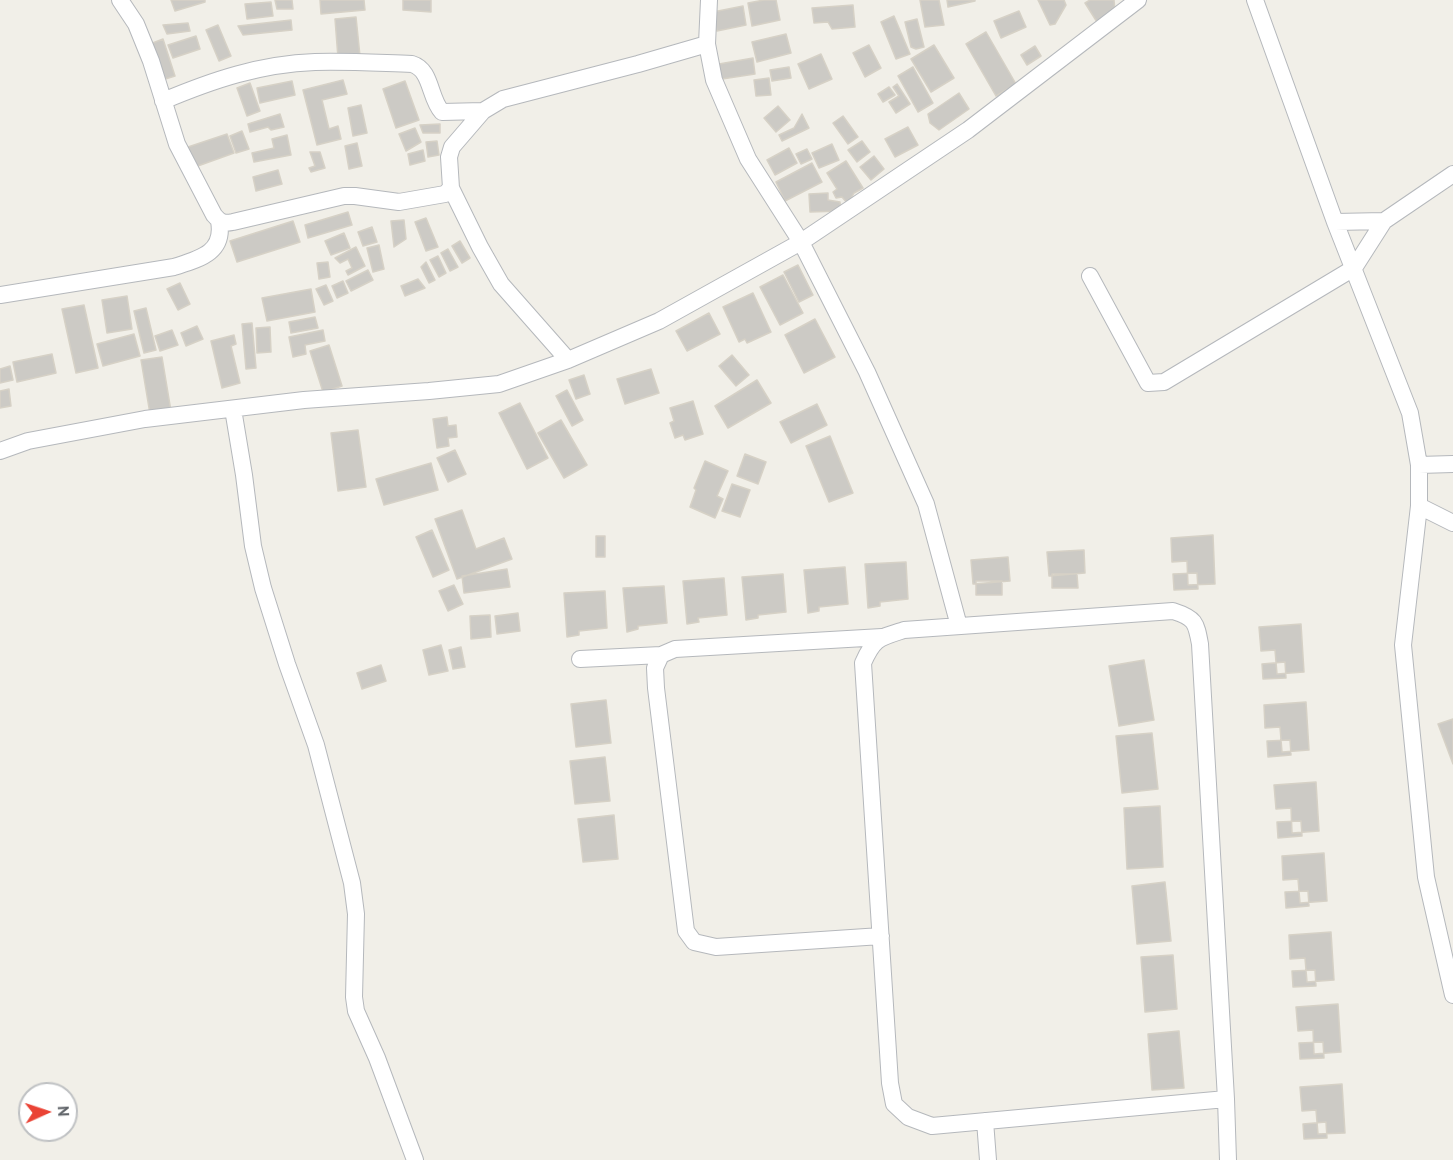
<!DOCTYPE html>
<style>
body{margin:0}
#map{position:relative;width:1453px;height:1160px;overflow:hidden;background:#f1efe8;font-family:"PT Sans",sans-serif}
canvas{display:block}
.north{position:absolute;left:18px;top:1082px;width:60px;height:60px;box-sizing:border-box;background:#fff;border:2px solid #bfc1c3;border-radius:50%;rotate:87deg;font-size:16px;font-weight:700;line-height:24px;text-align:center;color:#5f6368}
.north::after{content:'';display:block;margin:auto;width:21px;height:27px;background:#ea4335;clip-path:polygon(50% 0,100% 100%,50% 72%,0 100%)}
</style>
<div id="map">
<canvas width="1453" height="1160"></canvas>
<div class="north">N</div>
</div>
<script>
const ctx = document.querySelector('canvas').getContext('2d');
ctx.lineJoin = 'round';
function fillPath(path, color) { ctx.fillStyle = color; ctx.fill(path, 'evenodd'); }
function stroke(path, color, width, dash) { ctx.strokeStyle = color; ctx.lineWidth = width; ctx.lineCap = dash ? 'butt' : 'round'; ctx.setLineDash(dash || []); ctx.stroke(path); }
const building = new Path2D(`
 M171,0h34v2l-30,9z
 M275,0h17l1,9h-16z
 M320,0h44l1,10 -44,4z
 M403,0h28v12l-28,-2z
 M764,0h12l4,20 -28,6 -4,-23z
 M920,0h19l5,25 -19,2z
 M947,0h28v1l-27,6z
 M1038,0h26l2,5 -11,19 -5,1z
 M1090,0h24l1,11 -18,11 -12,-19z
 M271,2l2,14 -26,3 -2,-15z
 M853,5l2,22 -23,2 -4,-7 -14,1 -2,-15z
 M743,6l3,19 -29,6 -4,-19z
 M1019,11l7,16 -25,11 -7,-17z
 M894,16l16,38 -14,5 -15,-37z
 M356,17l4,39 -22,2 -3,-39z
 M917,19l7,28 -8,2 -5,-2 -6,-25z
 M291,20l1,10 -49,5 -5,-9z
 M188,23l2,8 -23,3 -4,-9z
 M218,25l13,31 -12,5 -13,-31z
 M986,32l30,52 -20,12 -30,-52z
 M786,34l5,19 -34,9 -5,-20z
 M196,36l4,13 -27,9 -5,-13z
 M163,39l12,37 -13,4 -12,-36z
 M869,45l12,23 -16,9 -12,-24z
 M934,45l20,33 -23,14 -20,-33z
 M1035,46l6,10 -14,9 -6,-10z
 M821,54l11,25 -23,10 -11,-25z
 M753,58l2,16 -33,5 -3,-15z
 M789,67l2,11 -19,3 -2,-11z
 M913,67l20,36 -15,9 -20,-36z
 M769,78l2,17 -15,1 -2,-16z
 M343,80l4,14 -25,6 7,29 9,-3 3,13 -24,6 -14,-55z
 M292,81l3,14 -35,8 -3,-15z
 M405,81l14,39 -23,8 -13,-39z
 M250,83l10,28 -13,5 -10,-28z
 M897,84l13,20 -14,9 -7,-11 10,-6 -6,-9z
 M889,87l6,8 -12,7 -5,-8z
 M959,93l10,16 -30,21 -9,-7 -2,-9z
 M361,105l6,28 -14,3 -5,-28z
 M778,106l12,14 -14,12 -12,-14z
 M280,114l4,13 -13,3 -3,-3 -18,5 -2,-8z
 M802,114l7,14 -27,13 -3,-6 15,-7z
 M843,116l15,21 -10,7 -15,-21z
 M440,124v9h-17l-3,-8z
 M908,127l10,18 -23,12 -10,-18z
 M415,128l6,14 -15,9 -7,-17z
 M242,131l7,18 -13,4 -6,-17z
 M227,134l7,19 -39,14 -7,-20z
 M287,135l4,20 -37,7 -2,-9 22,-5 -2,-9z
 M437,141l2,14 -11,2 -2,-15z
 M862,141l8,11 -13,10 -9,-12z
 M357,143l5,23 -13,3 -4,-23z
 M832,144l7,16 -20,8 -7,-15z
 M789,148l8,15 -22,12 -8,-15z
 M807,149l5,10 -11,5 -5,-10z
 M423,150l2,11 -15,4 -2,-11z
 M310,152h10l5,16 -14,4 -2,-4 6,-2z
 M874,156l10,13 -13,11 -11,-13z
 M846,161l17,27 -9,5 -6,11 -6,-7 -6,1 -3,-6 4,-3 -10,-16z
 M812,163l10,19 -37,19 -9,-19z
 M278,170l4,14 -26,7 -3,-14z
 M828,193v7l12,2 1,9 -31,1 -1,-18z
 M348,212l4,13 -44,13 -3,-13z
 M426,218l12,29 -12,4 -11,-29z
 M404,220l2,19 -12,8 -3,-26z
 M293,221l7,21 -63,20 -7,-21z
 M372,227l5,15 -14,4 -5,-14z
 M344,233l6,15 -19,7 -6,-14z
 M460,241l10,17 -8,5 -10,-17z
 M379,245l5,24 -11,3 -6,-24z
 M356,247l9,19 -17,9 -2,-4 6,-3 -4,-9 -8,4 -5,-5z
 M448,249l10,18 -8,4 -9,-18z
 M438,256l8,17 -7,4 -9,-17z
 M328,262l2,15 -11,2 -2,-16z
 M426,262l9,18 -6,3 -8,-16z
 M798,265l15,30 -14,7 -15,-30z
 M368,270l5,10 -22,11 -5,-10z
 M783,275l20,38 -23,12 -20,-38z
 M418,279l7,9 -20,8 -4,-10z
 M343,281l5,12 -11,5 -5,-12z
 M180,283l10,21 -12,6 -11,-21z
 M326,285l7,16 -9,4 -8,-16z
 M311,289l4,23 -48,9 -5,-23z
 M753,293l18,39 -24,11 -2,-4 -6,3 -16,-35z
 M127,296l5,33 -25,4 -5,-33z
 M84,305l14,63 -22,5 -14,-64z
 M146,308l10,42 -12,3 -10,-42z
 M709,313l11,21 -33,17 -11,-20z
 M315,317l3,11 -27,5 -2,-11z
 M815,319l20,38 -31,16 -19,-38z
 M252,323l4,45 -10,1 -4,-45z
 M197,326l6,13 -17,7 -5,-13z
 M270,327l1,25 -14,1 -1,-25z
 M172,330l6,15 -18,6 -5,-15z
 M323,330l2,11 -20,4 1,9 -13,3 -4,-20z
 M134,334l6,22 -37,10 -6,-22z
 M234,335l2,9 -5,2 9,37 -18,5 -11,-47z
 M329,345l13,41 -19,6 -13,-41z
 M52,354l4,19 -39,9 -4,-20z
 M732,355l17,20 -13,11 -17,-20z
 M162,357l9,54 -21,3 -9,-54z
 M10,366l3,14 -13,3v-14z
 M651,369l8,24 -34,11 -8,-25z
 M584,375l6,19 -14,5 -7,-19z
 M757,380l14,23 -43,25 -13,-22z
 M9,389l2,17 -11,2v-17z
 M567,390l16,30 -11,6 -16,-30z
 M693,401l10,33 -18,6 -2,-5 -8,3 -5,-15 4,-2 -4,-13z
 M520,403l28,55 -21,11 -28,-56z
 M817,404l10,21 -36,18 -11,-21z
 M447,417l1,9 8,-1 1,12 -9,1 1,8 -12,2 -4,-29z
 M561,420l26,45 -23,13 -26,-45z
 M358,430l8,57 -28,4 -7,-58z
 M830,436l23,57 -24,9 -23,-56z
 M455,450l11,24 -18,8 -11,-24z
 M745,454l21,8 -8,22 -21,-8z
 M705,461l23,10 -11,25 6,3 -8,19 -25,-11 6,-17 -2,-2z
 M431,463l7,27 -54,15 -8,-26z
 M732,484l18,6 -10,27 -18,-6z
 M462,510l14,39 28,-11 8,21 -55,20 -22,-60z
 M432,530l17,40 -16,7 -17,-40z
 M1213,535l2,49 -27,1 -1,-24 -15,1 -1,-24z
 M596,536h9v21h-9z
 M1084,550l1,23 -36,3 -2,-24z
 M1008,557l2,24 -37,3 -2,-24z
 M906,562l2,37 -28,3v4l-12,2 -3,-44z
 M845,567l3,37 -29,3v4l-11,2 -4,-43z
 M507,569l3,18 -46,6 -2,-17z
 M1197,573l1,16 -24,1 -1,-16z
 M783,574l3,38 -28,3v3l-12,2 -4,-43z
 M1052,574h25l1,14h-26z
 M724,578l3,37 -29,3 1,4 -12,2 -4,-43z
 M976,581h26v14h-26z
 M454,585l9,19 -15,7 -9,-20z
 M664,586l3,37 -29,3v3l-11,3 -4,-44z
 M605,591l2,37 -28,3v4l-12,2 -3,-44z
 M518,613l2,18 -23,3 -2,-18z
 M490,615l1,22 -20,2 -1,-23z
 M1301,624l3,48 -27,2 -2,-24 -14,1 -2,-24z
 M441,645l7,26 -19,4 -6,-25z
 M461,647l4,20 -12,2 -4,-19z
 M1144,660l10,60 -35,6 -10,-60z
 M1285,662l1,16 -23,1 -1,-15z
 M381,665l5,16 -24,8 -5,-16z
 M606,700l5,43 -35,4 -5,-43z
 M1306,702l3,48 -27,2 -2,-25 -15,1 -1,-23z
 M1453,719v45l-15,-40z
 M1152,733l6,56 -36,4 -6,-57z
 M1290,740l1,15 -23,2 -1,-16z
 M605,757l5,44 -35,3 -5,-43z
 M1316,782l3,49 -27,2 -1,-25 -15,1 -2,-24z
 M1160,806l3,61 -36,2 -3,-61z
 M614,815l4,44 -35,3 -5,-43z
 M1301,821l1,15 -24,2 -1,-16z
 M1324,853l3,48 -27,2 -2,-24 -15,1 -1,-24z
 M1165,882l6,59 -34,3 -5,-58z
 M1308,891l1,15 -23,2 -1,-16z
 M1331,932l3,48 -27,2 -2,-24 -15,1 -1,-24z
 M1173,955l4,54 -32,3 -4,-55z
 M1315,970l1,16 -23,1 -1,-16z
 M1338,1004l3,48 -27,2 -1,-24 -15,1 -2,-24z
 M1179,1031l5,57 -32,2 -4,-56z
 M1323,1042l1,16 -24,1 -1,-16z
 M1342,1084l3,49 -27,1 -2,-24 -14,1 -2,-24z
 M1326,1122l1,16 -23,1 -1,-15z`);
fillPath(building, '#cccac5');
stroke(building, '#d6d1c6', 1.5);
const minor = new Path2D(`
 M120,0l16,24 15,37 26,83 37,71c6,7 9,9 19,7l111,-26h11l44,6 46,-8 6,-6
 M709,0l-2,44 7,36 34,79 53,83 66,130 59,132 33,122
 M1255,0l80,222 75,191 9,52v41l-16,139 23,232 27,118
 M163,101c50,-21 97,-37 152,-39 32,-1 64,1 97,2 20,6 17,34 30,48l41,-1
 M1335,222l49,-1 69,-47
 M1090,276l58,107 16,-1 190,-114 30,-47
 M0,295l174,-28c25,-8 51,-14 45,-46
 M568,360l-67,-76 -21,-37 -29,-59 -2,-31 3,-10 31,-36 20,-12 135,-35 69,-20
 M233,409l11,66 9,71 10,42 24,76 29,81 36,138 4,31 -2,83 2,14 21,47 38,102
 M0,451l28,-10 117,-22 159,-19 125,-9 70,-7 69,-24 91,-39 142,-79 167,-112 170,-130
 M1419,465l34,-1
 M1419,506l34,17
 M661,655l-6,13 1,20 30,243 8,11 22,5 165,-11
 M580,659l81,-4 14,-6 207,-12
 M1226,1099l-294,27 -24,-9 -14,-13 -4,-21 -27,-420c11,-25 16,-25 41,-33l269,-19c22,7 23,11 27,33l26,455 2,61
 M985,1121l3,39`);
stroke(minor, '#b5b8bc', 18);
stroke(minor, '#fff', 16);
</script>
